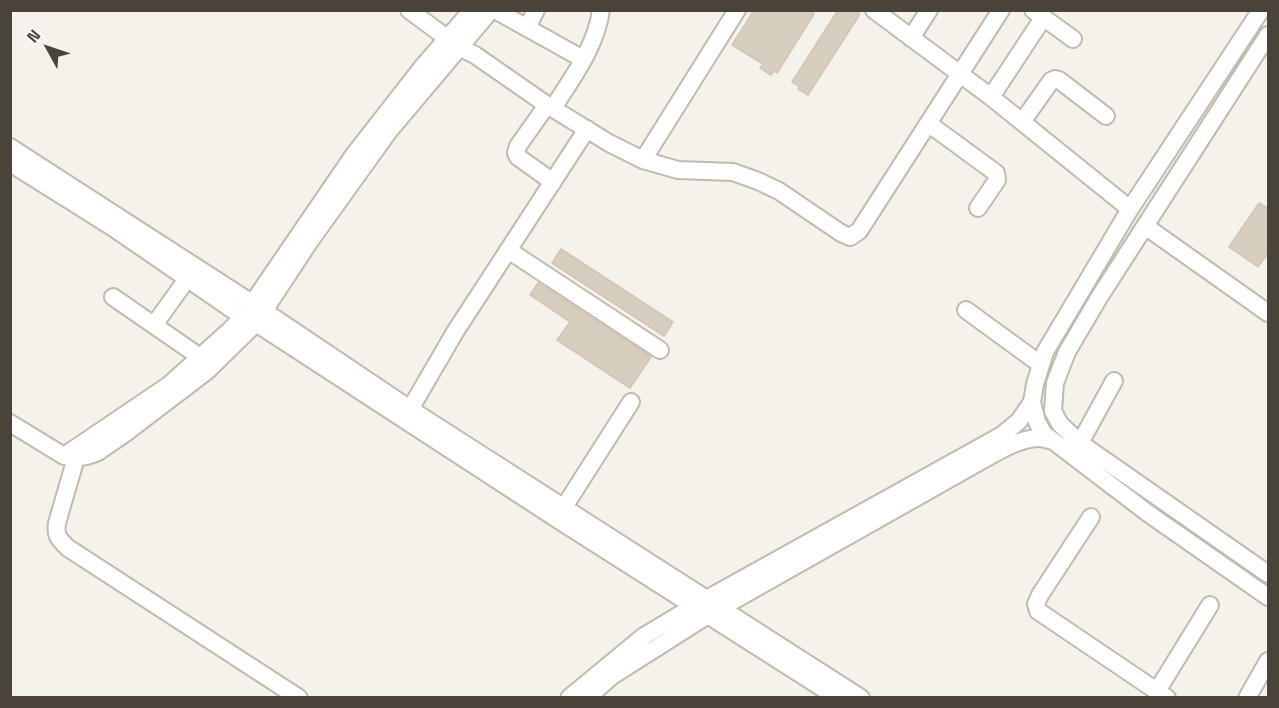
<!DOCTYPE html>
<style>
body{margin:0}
#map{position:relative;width:1279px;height:708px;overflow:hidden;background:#f5f2eb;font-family:"Space Grotesk",sans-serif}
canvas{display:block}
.frame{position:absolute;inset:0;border:12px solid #4a4339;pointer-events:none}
.north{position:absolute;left:18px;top:18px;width:60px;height:60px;-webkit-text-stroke:4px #fff;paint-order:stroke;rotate:310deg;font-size:16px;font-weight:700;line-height:24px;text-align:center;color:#4a4339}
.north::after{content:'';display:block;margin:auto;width:21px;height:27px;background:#4a4339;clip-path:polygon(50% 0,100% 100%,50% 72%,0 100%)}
</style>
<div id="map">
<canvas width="1279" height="708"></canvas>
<div class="frame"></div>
<div class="north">N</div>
</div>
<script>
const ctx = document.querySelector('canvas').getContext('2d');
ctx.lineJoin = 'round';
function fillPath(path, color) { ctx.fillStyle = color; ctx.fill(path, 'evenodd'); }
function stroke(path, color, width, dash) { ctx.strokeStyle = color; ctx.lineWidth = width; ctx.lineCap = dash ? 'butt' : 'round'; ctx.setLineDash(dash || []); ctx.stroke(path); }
const building = new Path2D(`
 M754,10h56l4,4 -37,59 -3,-2 -3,4 -11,-7 3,-4 -31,-19z
 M838,10h16l6,4 -52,81 -10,-6 1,-3 -7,-4z
 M1259,203l10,6v43l-11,15 -29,-20z
 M561,249l112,73 -9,14 -112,-73z
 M538,283l113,74 -21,31 -73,-48 13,-18 -40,-27z`);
fillPath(building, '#d7cec0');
stroke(building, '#d2c5b4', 1.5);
const minor = new Path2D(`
 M409,10l50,37 16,8 72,50 62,38 34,17 35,10 55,2 25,9 21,10 62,42 9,4 9,-6 142,-221
 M495,10l88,49
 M874,10l117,87 139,112
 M1033,10l40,29
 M1261,10l-131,199 -85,143 -10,32 -3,18 5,20 7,12 105,80 119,83
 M527,28l9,-18
 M1268,35l-168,261 -33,56 -12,31 -2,28 7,13 20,19 188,131
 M911,38l18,-28
 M991,97l52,-79
 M547,105l-29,41 -2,7 2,4 35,25
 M553,108c19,-30 43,-61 48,-98
 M1022,122l29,-41 4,-2 4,1 47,36
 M929,124l67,49 1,7 -19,28
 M10,147l254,164 146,98 451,289
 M643,160l94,-150
 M10,163l102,64 131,90 13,6 301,196 281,179
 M1145,226l123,87
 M508,250l152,100
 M113,297l87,60
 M966,310l74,54
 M154,325l33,-46
 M405,418l50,-86 132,-203
 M10,423l54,33 12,2 11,-2 11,-4 29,-20 80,-61 49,-48 54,-82 79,-110 102,-121
 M1080,443l34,-62
 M64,456l105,-71 60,-54 14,-14 110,-161 71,-91 48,-55
 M76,458l-19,65c-2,13 2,16 11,25l231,150
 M559,515l72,-113
 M1091,517l-51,78 -4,9 2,7 129,87
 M1157,691l53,-86
 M569,698l75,-62 50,-30 308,-171 17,-14 13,-19
 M587,698l25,-22 96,-61 264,-149c19,-10 45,-28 67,-28 4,0 9,2 14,3
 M1247,698l21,-37`);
stroke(minor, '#c1baad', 20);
stroke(minor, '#fff', 16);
</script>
